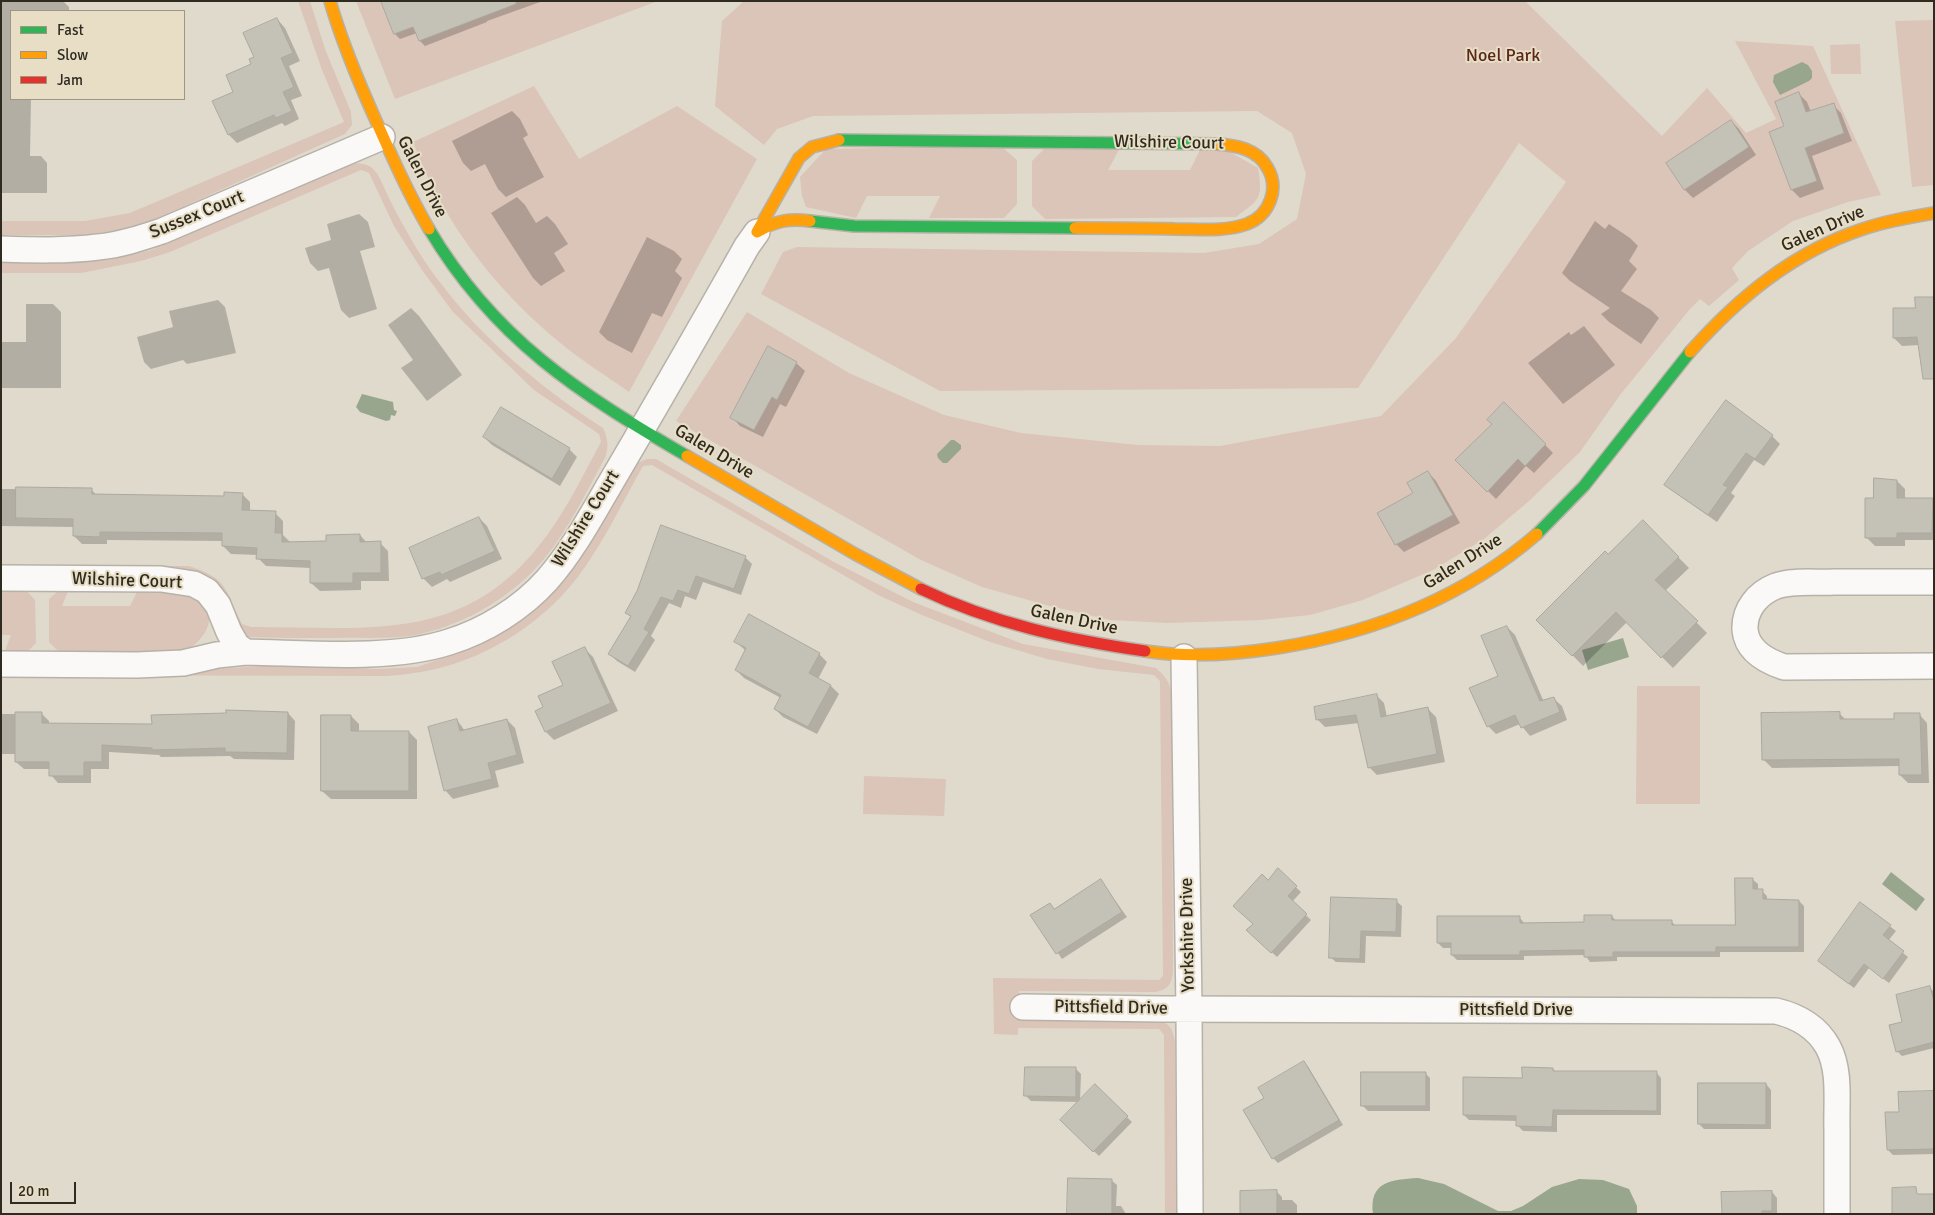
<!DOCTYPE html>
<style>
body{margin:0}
#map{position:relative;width:1935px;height:1215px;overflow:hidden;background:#e0dacd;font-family:Signika,sans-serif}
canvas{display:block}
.frame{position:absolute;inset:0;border:2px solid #2f2b21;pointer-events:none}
.legend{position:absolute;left:10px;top:10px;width:175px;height:90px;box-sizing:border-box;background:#e8dec5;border:1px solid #9e9683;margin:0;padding:6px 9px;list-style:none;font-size:15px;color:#2f2b21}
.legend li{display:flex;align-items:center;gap:10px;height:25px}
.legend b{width:25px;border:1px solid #9e9683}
.scale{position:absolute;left:10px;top:1182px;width:66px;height:22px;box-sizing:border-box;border:2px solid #2f2b21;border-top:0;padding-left:6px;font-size:15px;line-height:18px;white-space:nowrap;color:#2f2b21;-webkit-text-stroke:4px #e8dec5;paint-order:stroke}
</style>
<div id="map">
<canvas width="1935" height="1215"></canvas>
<div class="frame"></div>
<ul class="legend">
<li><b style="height:6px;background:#30b455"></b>Fast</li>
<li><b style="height:6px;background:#ff9f0a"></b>Slow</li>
<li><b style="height:6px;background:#e5322d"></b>Jam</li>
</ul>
<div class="scale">20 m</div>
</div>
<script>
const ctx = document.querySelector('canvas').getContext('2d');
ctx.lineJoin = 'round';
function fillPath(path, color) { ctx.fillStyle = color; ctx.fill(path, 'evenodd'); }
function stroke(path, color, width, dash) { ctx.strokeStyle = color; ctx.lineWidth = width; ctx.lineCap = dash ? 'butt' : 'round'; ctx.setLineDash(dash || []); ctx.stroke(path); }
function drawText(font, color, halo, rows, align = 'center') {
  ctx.font = font + ' Signika,sans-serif'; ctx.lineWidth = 4; ctx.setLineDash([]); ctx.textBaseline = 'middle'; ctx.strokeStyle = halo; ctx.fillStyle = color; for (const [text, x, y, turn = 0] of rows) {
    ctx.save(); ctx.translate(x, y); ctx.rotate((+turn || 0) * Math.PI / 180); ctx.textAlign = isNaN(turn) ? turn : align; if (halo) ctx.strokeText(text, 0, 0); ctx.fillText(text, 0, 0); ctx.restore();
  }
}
fillPath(new Path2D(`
 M298,1h12l15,48 26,63 1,13 -7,9 -187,84 -37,12 -40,5h-80v-14h84l45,-8 214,-91 -22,-52z
 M356,1h302l-263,98z
 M744,1h781l137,135 45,-48 39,45 30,-14 -41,-78 78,5 68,149 -33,7 -55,19 -45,30 -16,17 7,12 -30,26 -9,-7 -10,10 -70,86 -40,57 -51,49 -45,38 -51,31 -70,30 -53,15 -49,5 -94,3 -57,-3 -64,-15 -64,-18 -61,-27 -245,-139 71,-109 102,61 95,42 77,18 117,12 82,1 161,-30 75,-78 110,-156 -47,-39 -161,245 -418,3 -179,-97 22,-42 14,-5 407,6 55,-9 38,-25 9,-45 -14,-41 -35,-22 -444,5 -36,13 -13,16 -49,-39 7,-85z
 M1934,20v165l-22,2 -17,-166z
 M1860,44l1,30h-30l-1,-29z
 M534,86l45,73 98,-53 80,53 -128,233c-21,-15 -45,-30 -65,-46 -55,-44 -104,-102 -134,-165 -7,-12 -11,-26 -17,-39z
 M1001,146l16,14v44l-13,14h-75l11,-22h-73l-11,22 -50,-11 -4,-11 -2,-19 26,-28z
 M1046,147l74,1 -12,22h82l11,-22 24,1 33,19c5,31 2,31 -22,49l-191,2 -13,-13v-45z
 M356,163c7,1 13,1 18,7 6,6 10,18 14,26 8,17 18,34 27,50 46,75 115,135 188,182 5,11 6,18 2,30 -19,34 -36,71 -61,101 -31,37 -76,64 -124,75 -28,6 -58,3 -87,4 -29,0 -58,0 -87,-1l-11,-8 -10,-34 -11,-15 -22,-8 -191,-6h188c40,13 36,24 53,58l9,3c123,0 219,18 299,-96 20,-28 35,-60 51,-89l-2,-8 -65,-44 -81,-78 -31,-42 -28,-44 -25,-53 -8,-3 -191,82 -29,9 -60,12h-80v-11l108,-2 43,-10 193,-84z
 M647,459h9l178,103 79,40 110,42 133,24c9,8 13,13 16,25l1,280c-2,12 -5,16 -17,19l-137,-1 1,27 134,1c16,5 17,6 21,22l1,173h-11l-1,-179 -5,-6 -141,-1v7l-24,-1 -1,-56 166,2 4,-4 -3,-295 -6,-6 -56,-6 -51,-10 -57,-17 -68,-27 -44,-20 -226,-130 -9,1c-21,37 -40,78 -66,112 -37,48 -96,84 -156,94 -12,2 -23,3 -34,4l-386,-1 198,-5 80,-5 99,4 39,-2 58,-20 39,-23 109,-140 14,-21z
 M1,585h20l14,15 1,43 -13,13h-20l8,-21h-10z
 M64,586h6l-8,20h68l10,-20c9,0 21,-2 31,0 5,1 10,4 15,6 36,17 26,42 -2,61l-121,3 -14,-14v-43z
 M1637,686h63v118h-64z
 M864,776l82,3 -2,37 -81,-2z`), '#dbc4b8');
fillPath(new Path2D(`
 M1802,62l6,3 4,6v7l-3,3 -29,14 -7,-13 1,-7z
 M362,394l31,8 1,8 3,1 -2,5 -4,-1 -1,5 -4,1 -26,-9 -4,-5z
 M951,440h3l7,5v4l-14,14h-4l-5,-5 -1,-4z
 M1623,638l6,19 -41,13 -6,-20z
 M1891,872l34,27 -9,12 -34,-27z
 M1418,1178l26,6 54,27h13l12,-5 29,-19 27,-8 24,1 26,9 8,17v8h-264c-4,-33 18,-34 45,-36z`), '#98a68e');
fillPath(new Path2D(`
 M1,1h62l6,6v4h-58v88h20l-1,57h11l6,7v30h-46z
 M382,1h161l-56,20v1l-62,24 -5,-5 -3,-8 -17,6 -5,-5z
 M277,19l8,9 15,33 -11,5 13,30 -11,4 8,19 -14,7 -3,-3 -45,20 -8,-8 6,-43 18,-27z
 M1799,94l8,8 4,10 22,-7 8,8 11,28 -40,15 12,33 -24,9 -8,-8 -22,-58 15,-5z
 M512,111l8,8 8,16 -5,3 21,39 -38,20 -8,-8 -13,-25 -14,7 -8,-8 -11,-22z
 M1731,121l8,8 17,26 -63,43 -8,-8 -18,-26z
 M517,197l8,8 11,18 11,-7 8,8 13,20 -14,9 11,18 -24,15 -8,-8 -42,-65z
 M359,214l9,8 7,25 -15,4 17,58 -28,9 -8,-8 -12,-42 -11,3 -8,-8 -5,-15 26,-8 -4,-16z
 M1595,221l10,8 4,-5 21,14 8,8 -9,15 8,8 -16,22 30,19 8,8 -18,26 -32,-22 -8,-8 9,-6 -40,-27 -8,-8z
 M647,237l27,14 8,8 -7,12 7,7 -20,39 -10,-4 -20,40 -25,-13 -8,-8z
 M218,300l7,7 11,46 -49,11 -4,-4 -32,9 -7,-7 -7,-25 36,-10 -4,-16z
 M26,304h27l8,8v76h-60v-46h25z
 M411,308l8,8 43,59 -35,26 -26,-33 12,-8 -25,-35z
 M1917,309l2,36 -17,1 -8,-8z
 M1584,326l31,39 -52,39 -35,-41 41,-31 2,3z
 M796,363l9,8 -19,36 -6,-3 -17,33 -23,-11 -8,-9z
 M1504,403l49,50 -19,20 -8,-7 -30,33 -39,-39 36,-36z
 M1772,436l8,8 -16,22 -10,-6 -23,33 4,3 -18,26 -43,-30 -8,-8z
 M484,437l85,12 8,8 -17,29 -68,-41z
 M1428,472l8,9 24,42 -56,29 -8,-8 19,-50z
 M1897,481l8,8v10l29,1v40h-29v6h-30l-8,-8z
 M1,489h90l6,7 128,2 17,-4 8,8v9l25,2 8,8v14l7,7 38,1 32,-8 7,8h13l8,8 1,30h-28v9l-41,1 -9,-8v-15l-45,-2 -8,-8v-3l-27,-1 -8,-8v-5l-116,-1v4h-25l-8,-8v-9l-73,-1z
 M479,518l8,8 15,33 -52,23 -3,-3 -15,8 -9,-9 -13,-29z
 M1643,522l46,46 -24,23 42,42 -34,35 -46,-46 -44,44 -45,-46z
 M745,557l7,7 -11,31 -38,-13 -7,18 -11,-4 -4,12 -12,-5 -18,33 4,4 -20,32 -18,-11 -7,-7 22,-36 -5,-5 11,-22z
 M1507,627l8,8 29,67 9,-4 9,8 5,14 -37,16 -10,-12 -24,10 -8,-8 12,-50z
 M735,641l84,13 8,8 -9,17 13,7 8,8 -22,40 -34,-17 -8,-8 6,-11 -37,-20 -8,-8 10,-19z
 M585,649l8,8 25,54 -64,29 -8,-8 -9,-21 7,-3 21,-22z
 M1376,695l8,8 3,14 41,-8 8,8 9,45 -68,13 -8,-8 -10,-44 -34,4 -8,-8z
 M288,713l7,8 -1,39 -60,-1 -4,-3 -69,1 -2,-2 -50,-3v17h-18v14h-33l-7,-8v-6h-27l-8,-7v-8h-15v-40h41l7,7v4h104z
 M1839,713l8,8h48l24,-7 8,9 2,60h-21l-8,-8v-9l-128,2 -8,-8z
 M351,716l8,8v8h50l8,8v59h-86l-9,-8z
 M457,720l8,11 42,-11 8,8 9,35 -29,8 4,16 -46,12 -8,-9z
 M1278,870l23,22 -9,10 19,18 -34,37 -24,-22 1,-11 14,-43z
 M1752,879l6,5v7h4l5,5v5h32l5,5v46h-84v5h-103v4l-27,1 -5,-7 -61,1v4h-67l-5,-5v-7h-9l-5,-5 81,-26 6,7 60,-1 27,-7 4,5h55l5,5h60z
 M1101,881l26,36 -65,42 -30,-43 18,-11 5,5z
 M1396,901l6,5 -1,31 -35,-1 -1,27 -29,-1 -6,-5z
 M1860,903l36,28 -8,10 20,16 -19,26 -20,-15 -15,20 -29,-22z
 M1930,988l4,4v56l-32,8 -5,-5 7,-28z
 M1304,1062l5,6 34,57 -65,38 -5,-5 -7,-59z
 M1076,1069l5,5 -1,27 15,-15 37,36 -33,34 -38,-36 19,-18 -49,-1 -5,-5z
 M1553,1069l3,3h100l5,6v37h-104v17l-34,-1 -5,-5v-5l-49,-1 -5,-5z
 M1425,1073l5,5v33h-62l-6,-6z
 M1766,1084l5,6v39h-67l-5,-5z
 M1934,1093v61l-41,1 -5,-5 12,-37z
 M1111,1180l6,5 -1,21h5l5,8h-57z
 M1277,1192l5,5v3h10l5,5v9h-56z
 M1772,1192l5,6v16h-54z`), '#0003');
const building = new Path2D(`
 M381,1h135v3l-97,37 -6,-14 -19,7z
 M277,18l16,35 -12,5 13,29 -11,5 9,19 -16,7 -2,-3 -46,20 -16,-34 21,-9 -7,-17 25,-11 -2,-5 5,-2 -11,-24z
 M1799,92l7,20 28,-9 10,30 -39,15 12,33 -26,9 -22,-58 15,-6 -9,-24z
 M1731,120l18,27 -65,43 -18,-27z
 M1915,297h19v82h-11l-6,-42 -24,1v-30h22z
 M768,346l29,16 -20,38 -5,-3 -18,33 -24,-12z
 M1726,400l47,35 -18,24 -9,-6 -23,32 5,2 -20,28 -44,-30z
 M1504,402l42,42 -21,22 -7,-7 -31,33 -32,-32 37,-36 -5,-4z
 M501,407l69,41 -18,31 -69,-42z
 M1428,471l25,44 -58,30 -18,-32 36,-20 -6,-10z
 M1874,478l23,2v18h36l-1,35h-35v5h-32v-40h8z
 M16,487l76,1v6l132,2v-4l19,1 -1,17 34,1 -1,22h7v9l44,-1v-6l34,-1v8l21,-1v32h-28v10h-43v-22l-54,-2 1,-11 -35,-2v-13l-122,-1v5l-27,-1v-17l-57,-1z
 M479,517l16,34 -54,24 -1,-3 -18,7 -13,-31z
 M1643,520l36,37 -24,23 43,41 -37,37 -45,-46 -44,44 -36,-36 69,-69 3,3z
 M661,525l85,31 -12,33 -38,-13 -7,18 -11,-4 -5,11 -12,-4 -17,32 5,3 -21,34 -20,-12 23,-38 -6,-3 12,-22z
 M749,614l71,39 -11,20 22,12 -23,42 -34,-18 7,-14 -46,-25 11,-22 -12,-6z
 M1507,626l33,75 14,-4 6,15 -39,16 -6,-13 -28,12 -18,-39 29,-12 -17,-40z
 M585,647l26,56 -66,29 -10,-21 8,-4 -5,-11 25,-11 -11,-23z
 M1377,694l4,23 47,-10 9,47 -69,14 -12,-53 -40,5 -2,-13z
 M226,710l62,2 -1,41 -62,-1v-4l-73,2v-2l-50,-3v17h-18v14h-35v-14h-34v-50h27v11l110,1 -1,-9 75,-2z
 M1840,712v7h54v-6h26l2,62h-23v-16l-137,1 -1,-47z
 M321,715h30v16h58v60h-88z
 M457,719l3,12 47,-12 10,36 -29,8 4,16 -48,12 -16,-64z
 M1278,868l19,18 -9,10 19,18 -36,39 -25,-23 7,-6 -20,-18 29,-32 6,6z
 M1735,878h18v11h10v10l36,1v47h-83v5h-103v5h-29v-7l-64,1v4h-69v-12h-14v-27h83v7l64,-1v-7h28v5h60v5h63z
 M1101,879l21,33 -66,42 -26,-39 20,-12 4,6z
 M1331,897l66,2 -1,33 -35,-1 -1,28 -31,-1z
 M1860,902l31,23 -8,10 21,16 -21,28 -19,-15 -15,20 -31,-23z
 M1930,986l4,16v40l-38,10 -7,-27 13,-3 -6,-27z
 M1304,1061l35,59 -67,39 -29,-49 21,-12 -6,-10z
 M1025,1067h51v30l-52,-1z
 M1522,1067l31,1v3h104v40l-104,-1 -1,17 -36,-1v-10l-53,-1v-38l59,1z
 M1361,1072h65v34h-65z
 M1698,1083h68v42l-68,-1z
 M1095,1084l33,32 -35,36 -33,-32z
 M1934,1091v58l-47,1 -2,-38h14l-1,-20z
 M1068,1178l44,1v35h-45z
 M1916,1187l1,7h17v20h-42v-26z
 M1277,1190v24h-37v-23z
 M1772,1191v20h-10v3h-40l-1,-22z`);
fillPath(building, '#c4c2b7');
stroke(building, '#aba99e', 1);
const street = new Path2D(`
 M1,249c32,1 65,2 97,-2 22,-2 43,-9 64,-16l220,-94
 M1,578l160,1 33,5 13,7 11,14 11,27 8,14 9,6 -29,3 -34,8 -46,2 -136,-1
 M1934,582c-34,0 -67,0 -100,0 -18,1 -41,-2 -58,4 -18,7 -32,23 -31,44 2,21 21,31 39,37l150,-1
 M246,652c62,1 144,9 203,-10 36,-11 73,-34 98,-62 28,-32 48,-71 70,-108 44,-75 87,-150 130,-226l10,-14
 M1184,657l5,352 1,205
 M1023,1007l138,2 615,2c21,5 41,16 52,36 13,24 8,56 9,83 0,28 0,56 0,84`);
const fast = new Path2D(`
 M839,140l378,4
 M810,221l44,5 221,2
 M429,229c66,111 150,164 258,227
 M1537,534l47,-48 106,-134`);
const slow = new Path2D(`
 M330,1c12,42 29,82 47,122 16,36 32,72 52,106
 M810,221c-21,-3 -35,0 -53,11l42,-74 13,-11 27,-7
 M1075,228c33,0 66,0 100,1 23,0 49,3 72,-5 23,-9 33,-36 20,-57 -10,-18 -31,-22 -50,-23
 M1690,352c48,-54 103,-100 173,-123 23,-8 47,-12 71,-16
 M687,456l168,98 66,35
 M1145,651c44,7 87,4 132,-3 95,-15 186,-50 260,-114`);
const jam = new Path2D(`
 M921,589c71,34 147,51 224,62`);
stroke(street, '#b7b2a8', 28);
stroke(fast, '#b7b2a8', 14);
stroke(slow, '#b7b2a8', 14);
stroke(jam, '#b7b2a8', 14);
stroke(street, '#faf9f8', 25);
stroke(fast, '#30b455', 11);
stroke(slow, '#ff9f0a', 11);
stroke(jam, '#e5322d', 11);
drawText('18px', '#5b271a', '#e8dec5', [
 ["Noel Park",1503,56]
]);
drawText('18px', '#2f2b21', '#e8dec5', [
 ["Wilshire Court",1169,143,1],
 ["Galen Drive",422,177,63],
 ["Sussex Court",197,215,-22],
 ["Galen Drive",1823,229,-24],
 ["Galen Drive",714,452,31],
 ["Wilshire Court",586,519,-58],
 ["Galen Drive",1463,562,-32],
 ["Wilshire Court",127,581,2],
 ["Galen Drive",1074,620,12],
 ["Yorkshire Drive",1188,935,-91],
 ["Pittsfield Drive",1111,1008,1],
 ["Pittsfield Drive",1516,1010]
]);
</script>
